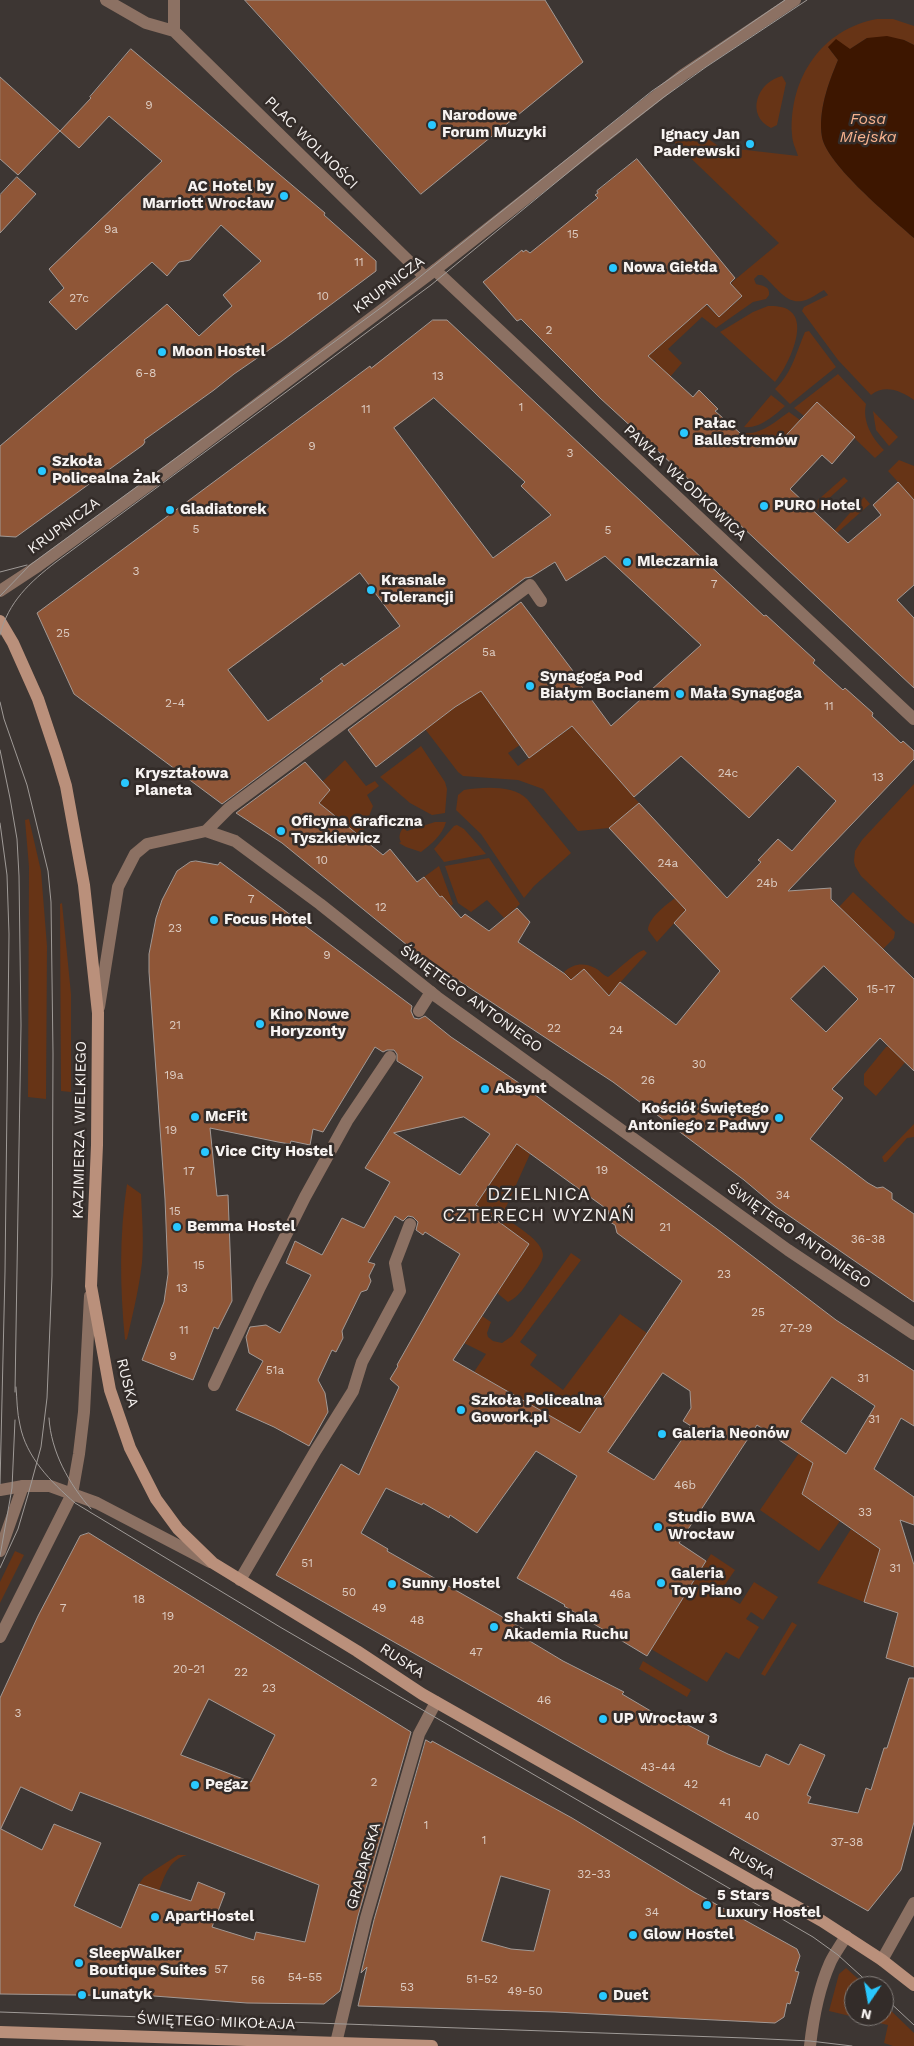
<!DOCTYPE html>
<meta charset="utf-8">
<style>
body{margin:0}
#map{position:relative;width:914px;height:2046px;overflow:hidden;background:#3d3633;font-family:"Work Sans",sans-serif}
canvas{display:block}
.north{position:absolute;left:844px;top:1976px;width:50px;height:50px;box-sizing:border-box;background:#332c29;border:1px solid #817c79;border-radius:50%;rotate:192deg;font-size:14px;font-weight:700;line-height:20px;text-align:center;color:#f7f3f1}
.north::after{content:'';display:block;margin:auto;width:18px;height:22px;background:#29c8ff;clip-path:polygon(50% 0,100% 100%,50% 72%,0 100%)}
</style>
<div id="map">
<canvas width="914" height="2046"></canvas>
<div class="north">N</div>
</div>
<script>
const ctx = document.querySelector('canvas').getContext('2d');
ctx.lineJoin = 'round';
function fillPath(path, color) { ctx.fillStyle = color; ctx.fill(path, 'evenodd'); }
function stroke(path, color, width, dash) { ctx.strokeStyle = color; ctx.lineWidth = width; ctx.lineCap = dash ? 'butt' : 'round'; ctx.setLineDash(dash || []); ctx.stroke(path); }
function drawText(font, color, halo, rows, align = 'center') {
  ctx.font = font + ' "Work Sans",sans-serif'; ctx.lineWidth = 5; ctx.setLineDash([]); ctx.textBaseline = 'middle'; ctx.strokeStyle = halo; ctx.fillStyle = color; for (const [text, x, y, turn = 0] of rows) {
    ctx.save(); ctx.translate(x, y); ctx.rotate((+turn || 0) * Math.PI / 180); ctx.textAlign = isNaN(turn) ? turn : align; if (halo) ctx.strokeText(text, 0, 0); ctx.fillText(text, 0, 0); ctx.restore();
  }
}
fillPath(new Path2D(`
 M877,19h16l21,7v19l-10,-5 -37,-2 -17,11 -22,-2 10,13c-10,24 -20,51 -16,77 5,28 70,81 92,101v162c-13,-9 -29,-16 -43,-5l-33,-35 -36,-49 2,-4 24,-12 -4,-5c-6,3 -12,8 -18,10 -20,7 -30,-15 -44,-25h-4l-4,4 2,5c7,2 14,2 13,11l-3,4 -13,3 -37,26 -14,-11 -34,32 14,14 -12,14 -14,-13 -1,-4h-3l-16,7 70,-62 13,12 23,-20 -11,-14 48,-40 -106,-102 11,-7h8l16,5 12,8 78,9c-2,-7 -6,-14 -6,-22 -3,-56 30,-105 85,-115z
 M782,76l4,7 -9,42 -6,3c-26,-13 -14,-46 11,-52z
 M768,306c7,0 16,0 22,5 19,14 -4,58 -15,71l-55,-50 33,-20z
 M809,331l27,36 -46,37 -15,-15c17,-16 21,-36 30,-57z
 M838,374l28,30c-4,17 6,34 18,46l-9,8 -58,-56 -13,14 -10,-8z
 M771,395l14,11c-11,10 -26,23 -41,21z
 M873,411l25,26 -9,9 -13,-16z
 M789,412l11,8 -52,57 -6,-42 2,-2c17,2 32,-12 45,-21z
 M899,460l15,6v34l-26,-29z
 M844,477l4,4 -34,31 -4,-5z
 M864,497l6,7 -33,29 -3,-2z
 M475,682l45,63 -12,8 10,13 55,-40 66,77 -30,25 -31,3 -35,-42 -25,-9 -55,-4 -5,-4 -33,-43 40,-29z
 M421,746l24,36 2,7 -2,24 -13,2 -22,-12 -30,-26z
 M345,760l21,26 9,-5 4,5 -12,9 6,11 -12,31 -41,-33 2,-22z
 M914,784v140l-8,-5 -45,-43 -6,-10 -1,-5 1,-10 7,-11z
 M464,790c19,-3 49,-5 63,9l44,54 -37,33 -10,12 -43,-64 -25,-24 2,-15z
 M29,819l12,52 6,75 -1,153 -18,-2 1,-230 -4,-47z
 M435,822h11c-4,14 -15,22 -25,30l-15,-5 -7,-4 2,-1c-3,-5 -1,-10 2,-14l4,3z
 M457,825l7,4 22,25 -42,8 -10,-13 20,-23z
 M489,858l31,46 -14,13 1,4 -20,-21 -16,12 -13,-9 -13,-37z
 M439,866l14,38 -2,2 -9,-10 -2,1 -16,-20z
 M853,892l42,40 -1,6 -11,11 -44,-42z
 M675,898l11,12 -29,32 -9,-12c1,-13 17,-24 27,-32z
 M62,903l9,91v98l-10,-1 -1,-187z
 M644,950l3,3 -40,44 -22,-27 -14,10 -7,-8c9,-8 19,-10 31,-4 5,2 7,7 13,9 9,-6 29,-26 36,-27z
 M894,1044l20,8 -38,44 -12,-11v-11l22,-27z
 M914,1124v13l-7,1 -21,24h-2l-2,-5z
 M517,1144l13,10 -28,62c11,8 42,25 41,40 -1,7 -7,14 -11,20 -7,10 -13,21 -24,26l-11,-9 -21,-88z
 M127,1184l14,10c1,23 3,46 1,69 -3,25 -9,51 -15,76l-2,1c-5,-52 -6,-104 2,-156z
 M571,1253l10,7 -61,82 17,13 -7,10 33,25 57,-76 27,19 -67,100 -106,-61 12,-18 -22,-11 18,-27 9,6 -4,11 1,4 5,4 9,2 10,-7z
 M799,1453l14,10 -11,31 38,27 -21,30 -59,-41z
 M851,1529l33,23 -9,19h-2l-9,31 -47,-19z
 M15,1551l9,4 -24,48v-21z
 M711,1554l24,16 -15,22 20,12 14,-22 24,15 -15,23 -12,-8 -5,7 13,8 -20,32 -13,-7 -19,30 -56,-33z
 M792,1622l5,3 -32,51 -4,-2z
 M643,1661l48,29 -4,7 -48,-28z
 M178,1855h9c-18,5 -22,20 -28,36l-20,-7 5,-7z
 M846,1968l20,18h-12v30h30v-12l30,29v13h-21l-9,-3 4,-18 -59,-14 10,-37z`), '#673416');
fillPath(new Path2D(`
 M887,36l17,4 10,5v193c-22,-20 -87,-73 -92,-101 -4,-26 6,-53 16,-77l-10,-13 8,-8 14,10 17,-11z`), '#3d1600');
const building = new Path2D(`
 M245,0h300l38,62 -162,132z
 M131,49l194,164 -1,2 52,46v10l-94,70 -48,33 -20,16 -70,50 1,2 -2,3 -127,92 -16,-1v-90l167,-142 32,32 33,-30 -9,-11 38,-34 -40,-36 -31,35 -11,2 -12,14 -15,-14 -76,68 -27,-28 15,-14 -15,-19 113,-108 -53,-45 -30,32 -19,-17 31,-33 -1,-1z
 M0,77l60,54 -42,44 -18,-16z
 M637,159l98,119 -5,5 12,13 -23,21 -12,-13 -59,52 45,41 6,-7 19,19 -3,2 41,36 20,-1 41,-44 38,35 -23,27 -10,-9 -32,34 58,54 33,-28 -8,-10 25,-23 16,18v85l-17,15 17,18v70l-192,-180 -1,1 -121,-111 -79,-79 -4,2 -34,-39 39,-32 1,2 3,-2 4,3 68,-55 -3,-3 3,-2 -1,-2z
 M17,177l19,17 -36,39v-38z
 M433,320h14l317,296 2,-1 49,45 -2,3 30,27 2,-2 28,25 -1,3 29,27 2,-2 11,10v8l-126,132 43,-3v11l83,80v92l-34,-33 -48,51 11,9 -33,41 58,44 9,5 6,-1 9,6v6l22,15v88l-139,-96 -31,-26 -131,-98 -195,-128 -136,-111 -46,-30 69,-51 25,28 -11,13 64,52 7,-6 27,33 7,-5 16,20 2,-1 19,22 4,-4 24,17 28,-23 13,14 -12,20 47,32 6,6 13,-11 25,27 11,-14 56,43 44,-54 -46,-48 12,-13 -77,-82 30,-25 88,95 34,-36 -3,-2 20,-21 14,12 44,-50 -38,-35 -49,52 -68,-62 -47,41 -62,-71 -43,32 -48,-67 -26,16 -79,60 -28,-37 173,-128 55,73 -2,1 37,50 90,-81 -96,-89 -39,25 -11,-19 -24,15 -6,1 -303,226 -148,-110 -37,-81 333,-247 1,2zM434,398l91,84 -4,4 30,29 -58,43 -99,-130zM360,573l40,53 -56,40 -2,-3 -22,16 3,2 -55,40 -40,-51zM824,966l34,33 -32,33 -35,-33z
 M196,861l22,4 2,-3 192,144 -1,5 3,7 5,1 6,-3 26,21 68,46 198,146 119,91 78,51v55l-13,-8 -27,51 40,28v28l-14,-5 14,45v102l-28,-9 12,-45 -34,-11 16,-53 -78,-55 11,-31 -56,-38 -78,118 27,18 -59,95 -83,-50 1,-1 -48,-27 60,-102 -41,-25 -59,82 -27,-18 -1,3 -26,-15 -1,2 -36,-17 -25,45 27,16 -1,2 140,80 -4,6 40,24 61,31 -2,2 44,26 3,-5 40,21 -2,8 21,10 32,13 6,-13 23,11 11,-21 25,11 -18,40 4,2 -3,6 50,10 8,-25 5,2 13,-42h3l22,-70h5v144l-13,48 -33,41 -592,-336 65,-111 18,11 40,-88 -9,-8 8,-13 -1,-1 63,-111 -35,-22 -2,3 -7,-5 2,-8 -5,-5 -5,-1 -5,5 -8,-5 -27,46 7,2 -6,12 2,5 -4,9 -6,2 -19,39 1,7 -7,14 -4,-2 -14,30 7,13 3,19 -19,34 -35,-19 -38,-17 27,-49 -14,-8 -3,-16 4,-10 16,-2 14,8 31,-58 -25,-12 9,-22 27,14 20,-37 22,10 26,-46 -25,-14 58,-91 -26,-16v-7l-3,-4h-7l-4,2 -8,-5 -52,85 -10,-3 -3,16 -19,-4 -1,3 -12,-2 -68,-14 7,68 11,-1 4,106 -14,28 -4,-2 -21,53 -51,-20 22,-58 4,-28 -3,-75 -16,-227v-18l7,-36 6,-18 15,-29 13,-9zM464,1117l26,17 -30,41 -66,-42zM517,1144l91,66 2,12 5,3 2,8 65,48 -102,152 -127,-73 76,-116 -53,-39zM663,1373l27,18 1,17 -8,13 8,5 -37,54 -46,-28zM832,1377l43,29 -29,48 -45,-32z
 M89,1533l322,199 -53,184 -18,75 -16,13 -77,-1 -93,-7 -154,-2v-296l38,-82 42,-80zM209,1699l66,36 -24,47 -70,-27zM21,1787l51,24 8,-19 239,93 -14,57 -49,-10 -2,8 -42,-13 13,-34 -27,-11 -7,19 -52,-17 -18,44 -47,-22 27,-63 -47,-19 -12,26 -41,-21z
 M426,1740l5,3 1,-2 140,77 122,74 103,57 3,7 -5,15 4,1 -9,32 -3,-1 -3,14 -9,6 -220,-11 -197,-6 9,-39 -6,6 13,-53zM501,1876l49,14 -16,61 -23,-2 -29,-8z`);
fillPath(building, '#8f5637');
stroke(building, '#a29995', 1);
stroke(new Path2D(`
 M419,1011l12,-19
 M214,1385l46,-98 45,-90 42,-76 43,-64
 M0,1551l23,-65
 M810,2046c3,-27 9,-58 20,-83 4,-9 11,-18 16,-27`), '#8c7163', 12);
stroke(new Path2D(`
 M106,0l40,23 28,8 251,246
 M174,31v-31
 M240,1580l76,-130 37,-59 9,-29 38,-71 -5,-28 15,-39`), '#8c7163', 12);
stroke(new Path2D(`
 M435,270l479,449
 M206,831l23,-23 301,-223 11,16
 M99,1007l19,-120 17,-33 12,-10 59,-13 29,10 85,63 117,93 351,253 126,84
 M882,1960l32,-57
 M336,2043l30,-125 53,-184 17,-32`), '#8c7163', 12);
stroke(new Path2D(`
 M0,591l38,-25 130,-95 267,-201 248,-195 112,-75
 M0,1490l23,-4h27l47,17 113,59
 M0,1637l72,-143 7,-40 5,-42 6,-116`), '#8c7163', 12);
stroke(new Path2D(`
 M0,621l13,22 25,56 19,57 9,30 18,99 14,128 -1,132 -6,141 19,104 20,58 26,51 22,30 35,34 144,88 65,43 400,227 60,39 32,25
 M0,2032l432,14`), '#ba907b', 12);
stroke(new Path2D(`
 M0,572l27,-7
 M0,596l30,-31 356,-261 266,-213 133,-91
 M0,635c8,-33 30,-53 56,-73l375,-277 167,-137 66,-51 42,-30 101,-67
 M0,702l4,17 23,66 21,86 3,31 2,152 -1,222 -5,122 -6,49 -13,48 -10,34 -18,39
 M0,750l10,48 7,41 2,37 2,149 -6,367
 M0,823l7,52 2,59 -4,338 -5,212
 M16,1387c1,12 1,26 4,38 6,32 31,57 55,78l205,124 533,310 25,18 34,31
 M49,1418c2,34 20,66 42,91
 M0,1556l12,-68 3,-68
 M884,1997l30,28
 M0,2012l746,26 64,3 42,5`), '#9f9a97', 1);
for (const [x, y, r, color] of [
 [432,125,5,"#29c8ff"],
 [750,144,5,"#29c8ff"],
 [284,196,5,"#29c8ff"],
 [613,268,5,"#29c8ff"],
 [162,352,5,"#29c8ff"],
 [684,433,5,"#29c8ff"],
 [42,471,5,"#29c8ff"],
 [764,506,5,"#29c8ff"],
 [170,510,5,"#29c8ff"],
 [627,562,5,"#29c8ff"],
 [371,590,5,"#29c8ff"],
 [530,686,5,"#29c8ff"],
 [680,694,5,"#29c8ff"],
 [125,783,5,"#29c8ff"],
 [281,831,5,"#29c8ff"],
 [214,920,5,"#29c8ff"],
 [260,1024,5,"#29c8ff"],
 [485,1089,5,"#29c8ff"],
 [195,1117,5,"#29c8ff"],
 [779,1118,5,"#29c8ff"],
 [205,1152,5,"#29c8ff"],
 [177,1227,5,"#29c8ff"],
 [461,1410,5,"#29c8ff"],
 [662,1434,5,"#29c8ff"],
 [658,1527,5,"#29c8ff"],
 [661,1583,5,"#29c8ff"],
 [392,1584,5,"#29c8ff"],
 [494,1627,5,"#29c8ff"],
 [603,1719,5,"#29c8ff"],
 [195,1785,5,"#29c8ff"],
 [707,1905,5,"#29c8ff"],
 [155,1917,5,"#29c8ff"],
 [633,1935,5,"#29c8ff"],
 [79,1963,5,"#29c8ff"],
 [82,1995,5,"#29c8ff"],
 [603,1996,5,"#29c8ff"]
]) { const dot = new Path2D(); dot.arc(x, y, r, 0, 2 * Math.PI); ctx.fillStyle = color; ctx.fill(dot); stroke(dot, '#332c29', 2); }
drawText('12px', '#ddccc2', null, [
 ["9",149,105],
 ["9a",111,229],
 ["15",573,234],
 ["11",359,262],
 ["10",323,296],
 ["27c",79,298],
 ["2",549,330],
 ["6-8",146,373],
 ["13",438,376],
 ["1",521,407],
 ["11",366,409],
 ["9",312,446],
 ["3",570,453],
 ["5",196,529],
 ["5",608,530],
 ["3",136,571],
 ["7",714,584],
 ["25",63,633],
 ["5a",489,652],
 ["2-4",175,703],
 ["11",829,706],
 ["24c",728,773],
 ["13",878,777],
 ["10",322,860],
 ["24a",668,863],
 ["24b",767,883],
 ["7",251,899],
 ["12",381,907],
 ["23",175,928],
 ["9",327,955],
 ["15-17",881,989],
 ["21",175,1025],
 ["22",554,1028],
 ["24",616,1030],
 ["30",699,1064],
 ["19a",174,1075],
 ["26",648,1080],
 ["19",171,1130],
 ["19",602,1170],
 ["17",189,1171],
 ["34",783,1195],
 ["15",175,1211],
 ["21",665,1227],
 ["36-38",868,1239],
 ["15",199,1265],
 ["23",724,1274],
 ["13",182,1288],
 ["25",758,1312],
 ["27-29",796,1328],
 ["11",184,1330],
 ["9",173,1356],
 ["51a",275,1370],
 ["31",863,1378],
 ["31",874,1419],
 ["46b",685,1485],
 ["33",865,1512],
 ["51",307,1563],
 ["31",895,1568],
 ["50",349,1592],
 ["46a",620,1594],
 ["18",139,1599],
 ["7",63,1608],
 ["49",379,1608],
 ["19",168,1616],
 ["48",417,1620],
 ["47",476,1652],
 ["20-21",189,1669],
 ["22",241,1672],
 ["23",269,1688],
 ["46",544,1700],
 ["3",18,1713],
 ["43-44",658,1767],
 ["2",374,1782],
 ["42",691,1784],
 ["41",725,1802],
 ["40",752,1816],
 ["1",426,1825],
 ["1",484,1840],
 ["37-38",847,1842],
 ["32-33",594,1874],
 ["34",652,1912],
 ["57",221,1969],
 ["54-55",305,1977],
 ["51-52",482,1979],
 ["56",258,1980],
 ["53",407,1987],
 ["49-50",525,1991]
]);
drawText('bold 15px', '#f7f3f1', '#332c29', [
 ["Narodowe",442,116],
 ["Forum Muzyki",442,133],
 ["Ignacy Jan",740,135,"right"],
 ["Paderewski",740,152,"right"],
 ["AC Hotel by",274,187,"right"],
 ["Marriott Wrocław",274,204,"right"],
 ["Nowa Giełda",623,268],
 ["Moon Hostel",172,352],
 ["Pałac",694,424],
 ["Ballestremów",694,441],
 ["Szkoła",52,462],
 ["Policealna Żak",52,479],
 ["PURO Hotel",774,506],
 ["Gladiatorek",180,510],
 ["Mleczarnia",637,562],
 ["Krasnale",381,581],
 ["Tolerancji",381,598],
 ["Synagoga Pod",540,677],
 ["Białym Bocianem",540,694],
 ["Mała Synagoga",690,694],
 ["Kryształowa",135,774],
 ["Planeta",135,791],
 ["Oficyna Graficzna",291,822],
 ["Tyszkiewicz",291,839],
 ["Focus Hotel",224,920],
 ["Kino Nowe",270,1015],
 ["Horyzonty",270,1032],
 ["Absynt",495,1089],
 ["Kościół Świętego",769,1109,"right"],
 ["Antoniego z Padwy",769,1126,"right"],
 ["McFit",205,1117],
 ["Vice City Hostel",215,1152],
 ["Bemma Hostel",187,1227],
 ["Szkoła Policealna",471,1401],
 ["Gowork.pl",471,1418],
 ["Galeria Neonów",672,1434],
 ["Studio BWA",668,1518],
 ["Wrocław",668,1535],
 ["Galeria",671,1574],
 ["Toy Piano",671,1591],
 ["Sunny Hostel",402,1584],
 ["Shakti Shala",504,1618],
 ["Akademia Ruchu",504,1635],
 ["UP Wrocław 3",613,1719],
 ["Pegaz",205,1785],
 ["5 Stars",717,1896],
 ["Luxury Hostel",717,1913],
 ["ApartHostel",165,1917],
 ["Glow Hostel",643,1935],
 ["SleepWalker",89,1954],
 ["Boutique Suites",89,1971],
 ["Lunatyk",92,1995],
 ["Duet",613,1996]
], 'left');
drawText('15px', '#f7f3f1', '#332c29', [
 ["PLAC WOLNOŚCI",311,143,45],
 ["KRUPNICZA",389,285,-37],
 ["PAWŁA WŁODKOWICA",685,483,43],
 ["KRUPNICZA",64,526,-36],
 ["ŚWIĘTEGO ANTONIEGO",471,999,36],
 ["KAZIMIERZA WIELKIEGO",80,1130,-89],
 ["ŚWIĘTEGO ANTONIEGO",799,1236,35],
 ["RUSKA",127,1383,76],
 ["RUSKA",402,1661,33],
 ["RUSKA",752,1863,29],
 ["GRABARSKA",364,1866,-74],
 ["ŚWIĘTEGO MIKOŁAJA",216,2022,2]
]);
drawText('italic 16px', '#f7b28e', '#332c29', [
 ["Fosa",868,119],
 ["Miejska",868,137]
]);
ctx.letterSpacing = '1px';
drawText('18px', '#f7f3f1', '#332c29', [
 ["DZIELNICA",539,1195],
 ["CZTERECH WYZNAŃ",539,1216]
]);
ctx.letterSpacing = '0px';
</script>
